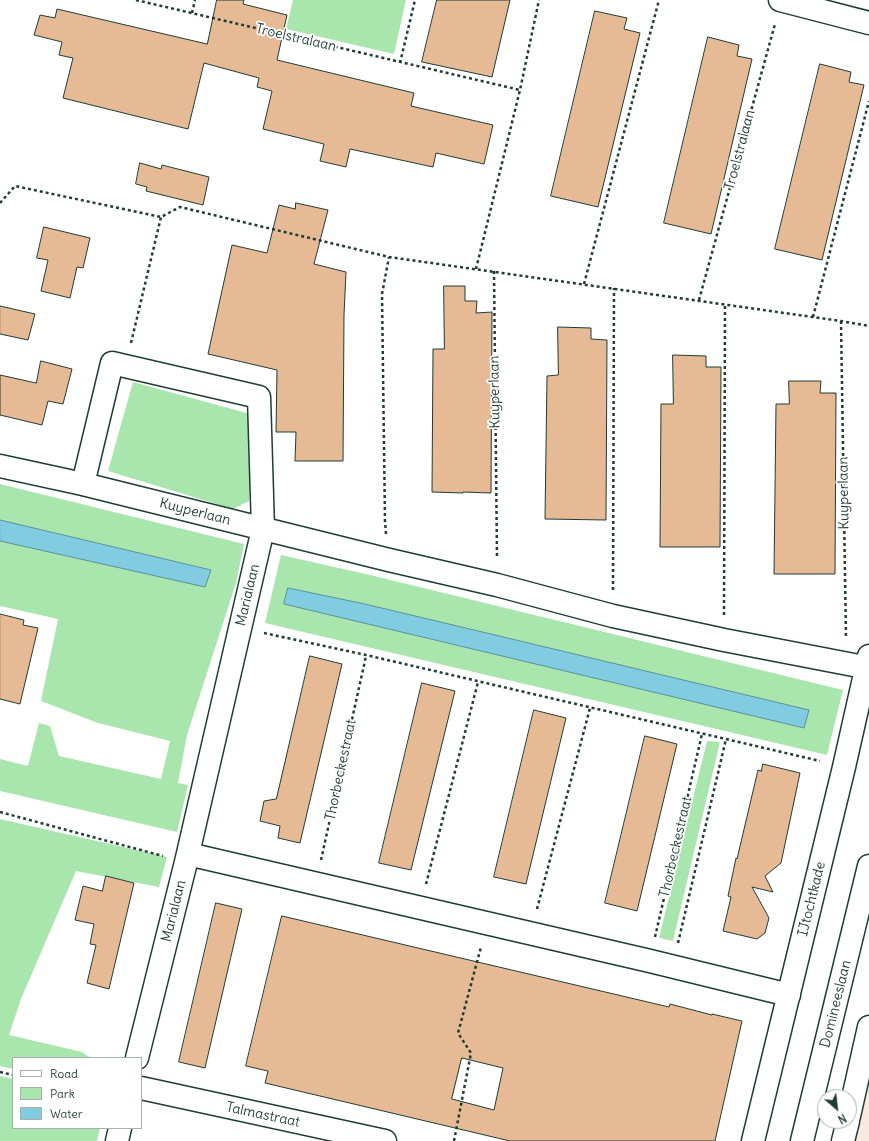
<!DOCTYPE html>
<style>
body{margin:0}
#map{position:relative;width:869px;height:1141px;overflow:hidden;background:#fff;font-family:Delius,sans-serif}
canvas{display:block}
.legend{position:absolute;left:12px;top:1057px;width:130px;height:72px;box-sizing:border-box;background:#fff;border:1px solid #a5b1ae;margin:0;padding:5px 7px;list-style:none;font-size:12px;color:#1f3d34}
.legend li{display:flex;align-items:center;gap:8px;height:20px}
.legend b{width:20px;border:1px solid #a5b1ae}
.north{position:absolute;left:817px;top:1089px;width:40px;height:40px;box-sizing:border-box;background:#fff;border:1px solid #a5b1ae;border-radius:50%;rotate:152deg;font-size:11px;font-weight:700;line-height:16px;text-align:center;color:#1f3d34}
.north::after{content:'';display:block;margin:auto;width:14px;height:18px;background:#1f3d34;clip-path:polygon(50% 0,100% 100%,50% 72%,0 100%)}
</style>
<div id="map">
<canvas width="869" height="1141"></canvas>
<ul class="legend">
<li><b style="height:5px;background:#fff"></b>Road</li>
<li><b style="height:11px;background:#a8e6ad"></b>Park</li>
<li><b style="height:11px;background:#81cce0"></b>Water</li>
</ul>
<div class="north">N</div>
</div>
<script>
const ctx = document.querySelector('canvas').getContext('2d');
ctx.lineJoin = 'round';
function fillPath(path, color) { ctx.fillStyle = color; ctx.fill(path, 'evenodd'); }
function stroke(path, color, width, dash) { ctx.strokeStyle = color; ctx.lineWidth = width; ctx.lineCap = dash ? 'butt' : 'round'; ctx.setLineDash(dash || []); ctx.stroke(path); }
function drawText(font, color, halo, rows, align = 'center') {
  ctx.font = font + ' Delius,sans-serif'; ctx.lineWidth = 3.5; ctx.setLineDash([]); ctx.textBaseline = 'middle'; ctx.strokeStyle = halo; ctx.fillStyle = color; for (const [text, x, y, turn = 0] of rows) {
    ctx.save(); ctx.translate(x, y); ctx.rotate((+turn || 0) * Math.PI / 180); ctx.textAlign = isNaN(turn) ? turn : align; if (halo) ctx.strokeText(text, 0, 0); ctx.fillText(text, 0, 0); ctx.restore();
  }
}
fillPath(new Path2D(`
 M869,1077v64h-17z`), '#f7eadf');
fillPath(new Path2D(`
 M293,0h113l-12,54 -108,-25z
 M133,382l121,33 -5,86 -16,8 -125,-38z
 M0,484l244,60 -8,39 -49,152 -9,48 10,2 -11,47 -177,-41v-32l28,7 11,-43 11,3 9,30 102,23 9,-38 -72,-18 -57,-22 17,-82 -58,-13v-66l211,30 -114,-27 -97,-10z
 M281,555l89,20 473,115 -16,65 -562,-132z
 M707,741l13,1 -47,199 -14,-3z
 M0,819l167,38 -8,30 -83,-16 -55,128 -12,36 73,17 9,6h-78v11l-13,-3z
 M0,1076l13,3v49h87l-3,13h-97z`), '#a8e6ad');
const water = new Path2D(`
 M0,520l211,50 -6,17 -205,-46z
 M288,588l77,16 444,106 -5,18 -520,-124z`);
fillPath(water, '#81cce0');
stroke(water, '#5a939b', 1);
const building = new Path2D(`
 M217,0h27l-1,4 44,11 -10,45 137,33 -3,13 82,19 -9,39 -48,-11 -3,14 -83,-18 -4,18 -26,-6 4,-17 -61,-15 9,-38 -15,-4 2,-9 -55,-15 -16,66 -125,-31 10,-40 -14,-3 3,-13 -28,-7 6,-20 15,3 2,-9 150,35z
 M437,0h73l-18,77 -70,-15z
 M595,11l32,7 -3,11 16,4 -42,174 -47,-11z
 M708,37l31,8 -2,11 15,3 -41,175 -47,-11z
 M820,64l31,8 -2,10 15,3 -42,175 -47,-11z
 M140,163l21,6 1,-4 47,12 -6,28 -57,-14 1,-4 -11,-3z
 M296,203l32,7 -14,54 32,8 -2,43 -1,146h-48l1,-29h-20l1,-62 -69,-16 24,-109 35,8 12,-48 16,4z
 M44,227l46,11 -7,30 -6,-1 -7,31 -29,-7 7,-31 -11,-2z
 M444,286h21v15h12l-1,12 16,-1 -1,181 -28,-1v1l-31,-1 1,-143h11z
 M0,306l35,8 -7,26 -28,-6z
 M558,327l33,1v11l16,1 -1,180 -61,-1 2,-143 11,-1z
 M673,355l33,1v11h15l-1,180h-60l1,-143h12z
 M41,361l31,8 -9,35 -15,-3 -6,24 -42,-10v-40l36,8z
 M789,381h32l-1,12h16l-1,181h-61l2,-170h13z
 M0,614l24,6 -1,5 15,3 -18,76 -20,-5z
 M310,656l32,8 -42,179 -22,-5 2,-12 -20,-5 4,-20 12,-2z
 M422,683l33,8 -44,179 -32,-7z
 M534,710l32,8 -40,166 -32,-7z
 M645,736l32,8 -40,167 -32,-8z
 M763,764l37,9 -19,90 -16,13 8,16 -21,-5 17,31 -4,15 -8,6 -34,-8 8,-34 -3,-1 8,-38 1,1 21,-89 3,1z
 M106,876l28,7 -25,106 -22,-6 9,-38 -6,-1 4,-20 -19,-4 8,-34 19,5z
 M216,903l26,6 -37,159 -26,-6z
 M282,916l387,91 1,-3 42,11v-1l30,7 -27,120h-205l-245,-58 3,-12 -22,-5zM462,1058l41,10 -9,42 -42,-11z`);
fillPath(building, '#e5ba95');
stroke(building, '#1f3d34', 1);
const minor = new Path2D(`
 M0,466l83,18 306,76 108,25 116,31 111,24 145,28
 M83,484l29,-121 147,34 4,132 -77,333 -49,196
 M188,854l462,107 139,34
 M141,1088l244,53
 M849,1116l20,-89
 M117,1141l3,-13
 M753,1141l91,-374 25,-111
 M843,1141l5,-20`);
const tertiary = new Path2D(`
 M780,0l89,23
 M802,1141l67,-275`);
stroke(minor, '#1f3d34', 25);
stroke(tertiary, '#1f3d34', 25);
stroke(new Path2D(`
 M136,0l384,90
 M192,13l3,-13
 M400,63l15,-63
 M0,203l15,-17 146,31 19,-10 209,50 452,64 28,5
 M476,269l44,-179 19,-90
 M494,271l3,288
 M584,284l75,-284
 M699,300l76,-276
 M813,317l56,-216
 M841,321l5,317
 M131,343l30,-126
 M386,534l-1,-13 -3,-227 7,-37
 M613,590l1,-302
 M724,615l1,-311
 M264,633l102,22 454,106
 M0,812l163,44
 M321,860l45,-204
 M426,884l52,-202
 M537,909l53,-201
 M655,937l47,-203
 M678,943l48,-204
 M0,1072l13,3
 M454,1141l17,-88 -13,-20 23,-86`), '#1f3d34', 2.5, [3, 3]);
stroke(minor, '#fff', 22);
stroke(tertiary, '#fff', 22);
drawText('14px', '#1f3d34', '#fff', [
 ["Troelstralaan",296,38,13],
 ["Troelstralaan",740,150,-75],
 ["Kuyperlaan",495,392,-91],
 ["Kuyperlaan",844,493,-91],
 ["Kuyperlaan",195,512,14],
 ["Marialaan",248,595,-77],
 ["Thorbeckestraat",341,770,-78],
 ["Thorbeckestraat",676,847,-77],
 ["IJtochtkade",812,899,-76],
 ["Marialaan",174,911,-76],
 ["Domineeslaan",836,1004,-76],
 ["Talmastraat",263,1115,12]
]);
</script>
